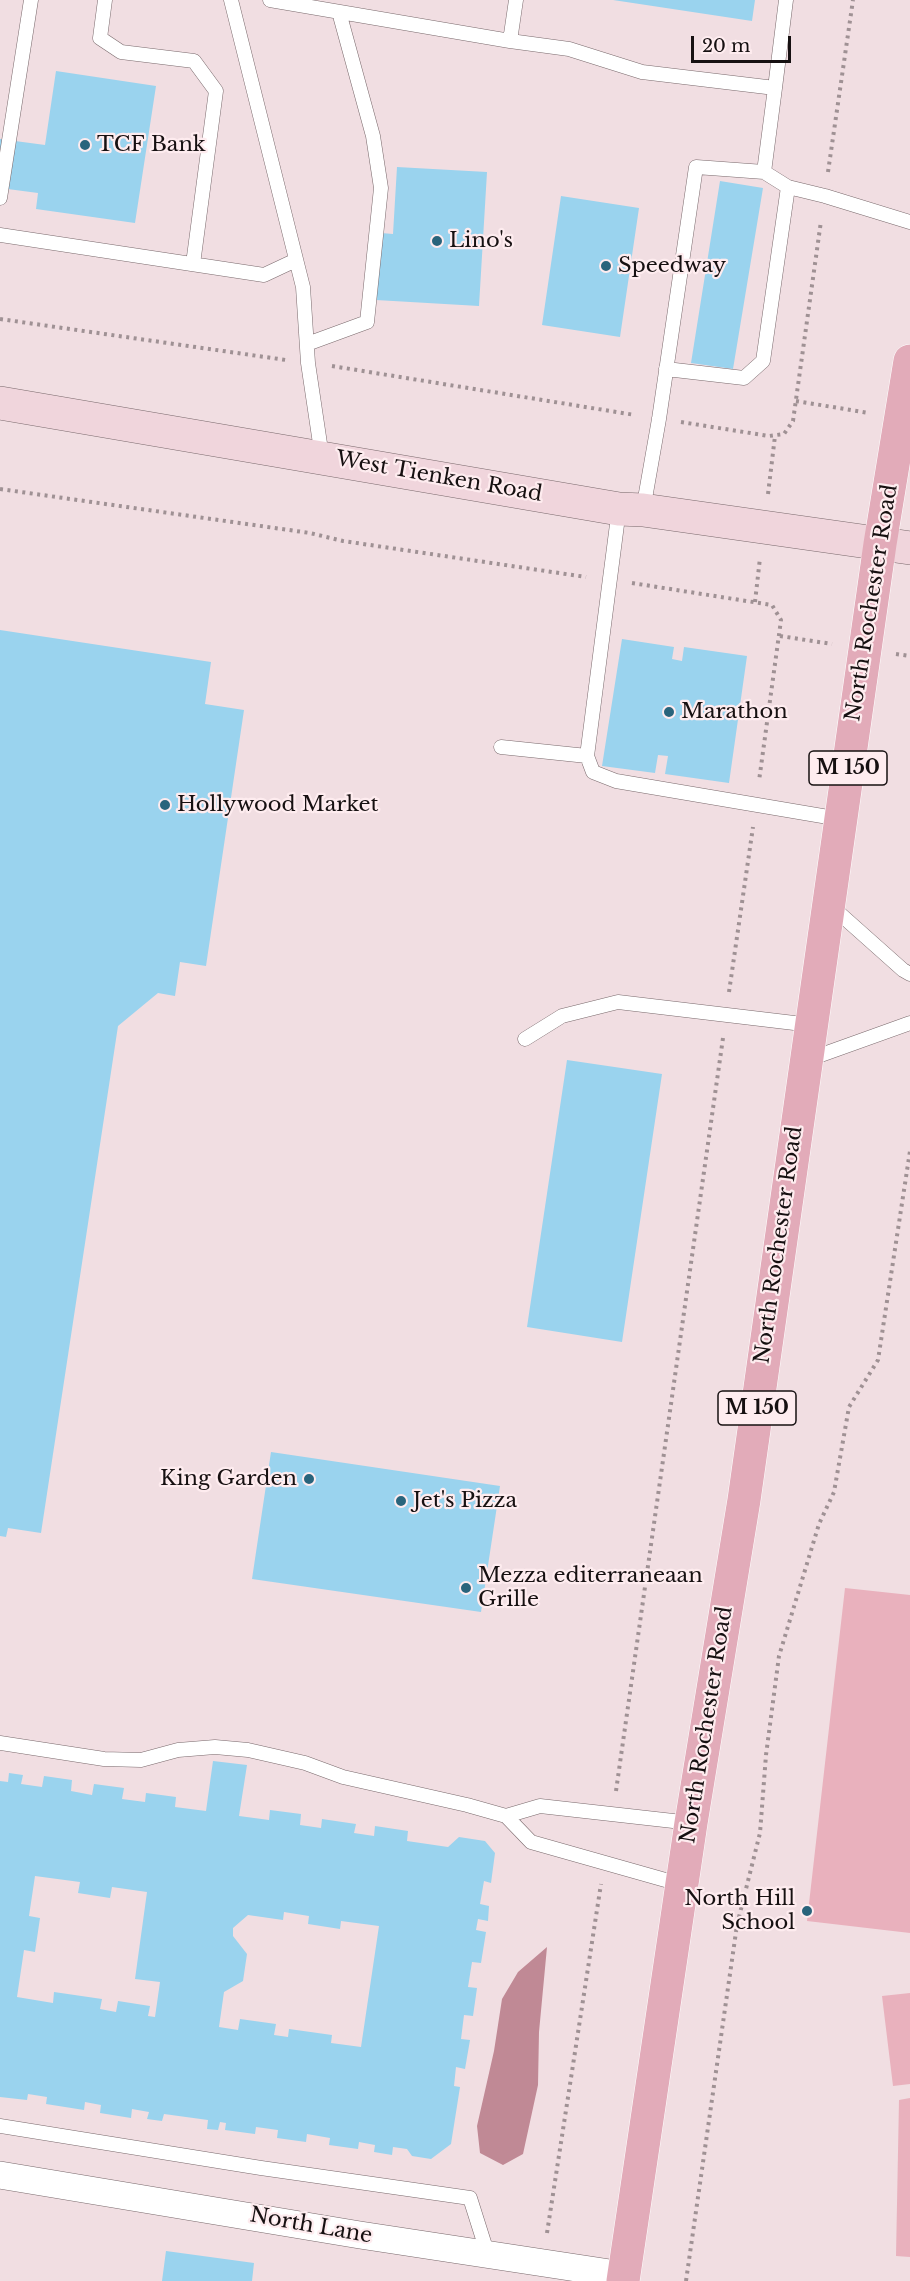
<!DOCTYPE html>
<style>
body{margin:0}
#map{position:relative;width:910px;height:2281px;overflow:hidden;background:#f1dee2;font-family:"Libre Baskerville",serif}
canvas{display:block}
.scale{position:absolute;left:691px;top:36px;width:100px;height:27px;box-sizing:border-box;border:3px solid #161011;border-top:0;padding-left:8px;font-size:18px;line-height:21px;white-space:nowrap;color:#161011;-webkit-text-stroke:4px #feecef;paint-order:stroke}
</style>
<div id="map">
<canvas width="910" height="2281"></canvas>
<div class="scale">20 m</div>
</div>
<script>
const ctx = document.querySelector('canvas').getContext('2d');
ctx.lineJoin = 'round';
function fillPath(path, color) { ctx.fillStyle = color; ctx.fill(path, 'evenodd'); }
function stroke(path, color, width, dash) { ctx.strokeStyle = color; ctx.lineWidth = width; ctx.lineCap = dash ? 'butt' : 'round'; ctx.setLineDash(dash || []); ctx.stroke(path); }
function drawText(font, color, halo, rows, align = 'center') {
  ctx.font = font + ' "Libre Baskerville",serif'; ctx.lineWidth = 4.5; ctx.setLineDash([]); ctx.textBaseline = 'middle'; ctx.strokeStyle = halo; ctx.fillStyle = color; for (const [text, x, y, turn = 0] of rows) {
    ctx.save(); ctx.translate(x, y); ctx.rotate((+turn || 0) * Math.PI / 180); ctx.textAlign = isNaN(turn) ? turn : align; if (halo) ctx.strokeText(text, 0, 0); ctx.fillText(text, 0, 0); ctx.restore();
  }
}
fillPath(new Path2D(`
 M845,1588l65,7v338l-103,-12z
 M910,1993v91l-17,2 -11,-90z
 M910,2098v159l-14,-1 3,-156z`), '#e9b1bd');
fillPath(new Path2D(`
 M547,1947l-8,85 -1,53 -15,69 -20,11 -23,-12 -3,-27 17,-75 8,-52 16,-27z`), '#c08995');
fillPath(new Path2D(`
 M613,0h142l-3,21z
 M56,71l100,15 -21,137 -99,-14 2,-16 -38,-5v-49l45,6z
 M397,167l90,5 -8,134 -103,-6 5,-67 12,1z
 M720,181l43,7 -30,181 -42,-6z
 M561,196l78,12 -19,129 -78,-12z
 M0,630l211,32 -6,42 39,6 -38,256 -26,-4 -5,34 -17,-3 -40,33 -77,507 -33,-5 -2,9 -6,-1z
 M622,639l52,8 -2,12 10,2 2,-14 63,9 -18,127 -64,-9 3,-18 -10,-1 -3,18 -53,-7z
 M567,1060l95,14 -40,268 -95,-15z
 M271,1452l229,34 -19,126 -229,-33z
 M213,1761l34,4 -8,51 30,4 1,-10 31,4 -1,11 21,3 1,-9 34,5 -2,9 20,3 1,-10 33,5 -1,10 41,6 11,-10 26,4 10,12 -4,30 -7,-2 -4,23 9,2 -1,15 -10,-2 -2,11 10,2 -5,31 -9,-1 -4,25 9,1 -4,28 -9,-1 -3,24 9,1 -5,29 -9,-2 -2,19 6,1 -9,57 -20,15 -19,-3 -5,-7 -14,-2 -1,8 -18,-3 1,-7 -16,-3 -1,7 -29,-4 1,-7 -23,-4 -1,8 -29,-4 1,-8 -22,-3 -1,7 -30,-4 1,-7 -6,-1 -2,8 -11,-1 1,-9 -44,-6 -2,7 -15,-2 2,-7 -17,-3 -1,9 -31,-5 1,-8 -16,-3 -1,8 -38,-6 1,-7 -19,-3 -1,6 -27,-3v-316l8,1 1,-9 14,2 -2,9 21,3 2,-11 28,4 -1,11 21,4 2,-11 30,4 -2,11 23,3 1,-9 30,4 -1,10 31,4zM35,1876l45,6 -2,11 32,5 2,-11 35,5 -12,87 25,3 -5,35 -7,-1 2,-10 -32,-5 -2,11 -16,-3 2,-10 -48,-7 -1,11 -36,-6 7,-47 11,2 5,-34 -11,-2zM284,1912l25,4 -1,8 32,5 1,-8 38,5 -18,121 -30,-4 1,-8 -43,-6 -1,8 -14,-2 2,-11 -36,-5 -2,11 -19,-3 5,-35 19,-11 4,-27 -14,-18v-8l15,-13 35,5z
 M166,2251l88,12 -2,18h-90z`), '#9ad3ee');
const lane = new Path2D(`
 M105,0l-5,38 21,14 73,9 22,30 -23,173
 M231,0l72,287 5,76 14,94
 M270,0l240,41 6,-41
 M510,41l59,8 73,23 133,16 -11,84
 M775,88l11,-88
 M0,198l31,-198
 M0,235l264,40 32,-15
 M307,344l60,-22 14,-134 -8,-52 -34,-124
 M666,369l78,9 19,-17 25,-174
 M619,509l-32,247 6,16 23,9 224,38
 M643,510l16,-91 37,-252 68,5 24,15 37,9 85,26
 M501,747l86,9
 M830,905l73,65 7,4
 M525,1039l37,-23 56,-14 193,23
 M807,1060l103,-37
 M0,1743l104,16 37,1 37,-10 37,-3 33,3 57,13 38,14 124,28 39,11 25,26 152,43
 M506,1816l34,-10 151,17
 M0,2126l261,42 209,30 18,57`);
const street = new Path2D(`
 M0,2175l360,60 263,40`);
const secondary = new Path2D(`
 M0,403l619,106 24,1 267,38`);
const primary = new Path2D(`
 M623,2281l68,-458 53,-323 136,-956 30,-183`);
stroke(lane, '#79696c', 15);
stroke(street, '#79696c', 28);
stroke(secondary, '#79696c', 34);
stroke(primary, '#fff', 34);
stroke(new Path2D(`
 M828,172l25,-172
 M0,319l286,41
 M332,366l303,49
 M796,401l73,12
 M681,422l88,14 15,-2 9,-13 28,-200
 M0,489l310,44 33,8 243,36
 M768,494l7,-58
 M632,583l140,22 9,15 -22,161
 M755,602l5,-44
 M780,636l52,8
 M896,654l14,2
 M729,992l24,-165
 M616,1791l107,-753
 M547,2233l54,-349
 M686,2281l51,-356 23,-92 6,-78 13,-99 40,-132 15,-32 15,-85 29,-47 32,-209`), '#9f9194', 4, [3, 4.5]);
stroke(lane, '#fff', 14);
stroke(street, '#fff', 27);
stroke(secondary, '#f0d5dc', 33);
stroke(primary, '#e2abb9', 33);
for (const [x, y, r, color] of [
 [85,145,6,"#29647c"],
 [437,241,6,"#29647c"],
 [606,266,6,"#29647c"],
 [669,712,6,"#29647c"],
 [165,805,6,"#29647c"],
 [309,1479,6,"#29647c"],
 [401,1501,6,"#29647c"],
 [466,1588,6,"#29647c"],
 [807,1911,6,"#29647c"]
]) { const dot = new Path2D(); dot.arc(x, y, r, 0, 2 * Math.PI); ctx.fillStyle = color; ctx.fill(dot); stroke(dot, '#feecef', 2); }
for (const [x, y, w] of [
 [848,768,78],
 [757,1408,78]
]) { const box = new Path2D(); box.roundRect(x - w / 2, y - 17, w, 34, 4.5); ctx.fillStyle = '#feecef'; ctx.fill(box); stroke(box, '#161011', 1.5); }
drawText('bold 20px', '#161011', null, [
 ["M 150",848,768],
 ["M 150",757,1408]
]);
drawText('21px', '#161011', '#feecef', [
 ["TCF Bank",97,145],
 ["Lino's",449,241],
 ["Speedway",618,266],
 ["Marathon",681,712],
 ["Hollywood Market",177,805],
 ["King Garden",297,1479,"right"],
 ["Jet's Pizza",413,1501],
 ["Mezza editerraneaan",478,1576],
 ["Grille",478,1600],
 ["North Hill",795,1899,"right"],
 ["School",795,1923,"right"]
], 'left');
drawText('21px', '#161011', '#feecef', [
 ["West Tienken Road",439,477,10],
 ["North Rochester Road",872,603,-81],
 ["North Rochester Road",779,1245,-82],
 ["North Rochester Road",707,1725,-81],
 ["North Lane",311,2226,10]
]);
</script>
